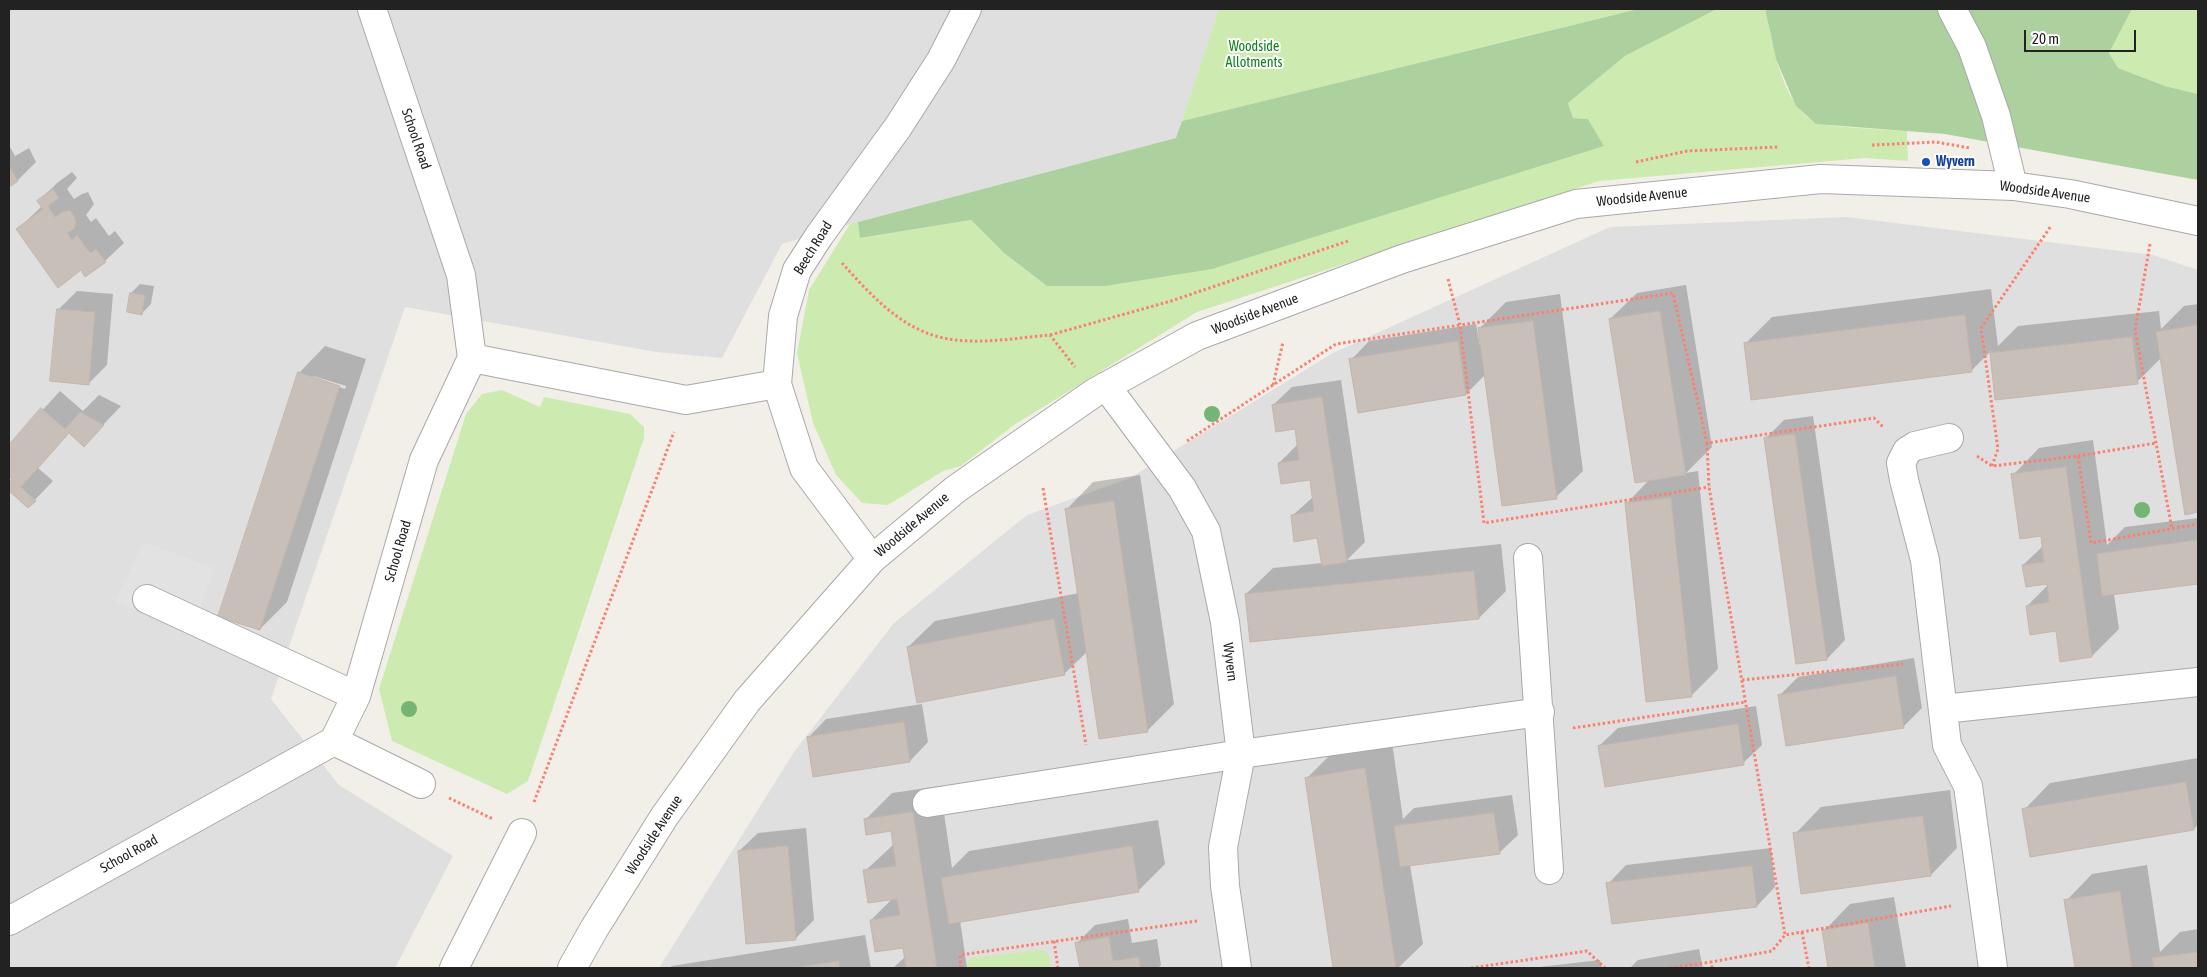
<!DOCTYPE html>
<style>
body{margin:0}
#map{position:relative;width:2207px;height:977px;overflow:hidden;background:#f2efe9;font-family:"Asap Condensed",sans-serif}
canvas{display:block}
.frame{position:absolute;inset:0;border:10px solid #222;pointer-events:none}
.scale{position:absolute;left:2024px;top:30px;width:112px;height:22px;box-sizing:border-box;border:2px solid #222;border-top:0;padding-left:6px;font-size:15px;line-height:18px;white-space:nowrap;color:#222;-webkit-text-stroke:4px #fff;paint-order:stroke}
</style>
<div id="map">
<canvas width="2207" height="977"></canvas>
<div class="frame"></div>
<div class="scale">20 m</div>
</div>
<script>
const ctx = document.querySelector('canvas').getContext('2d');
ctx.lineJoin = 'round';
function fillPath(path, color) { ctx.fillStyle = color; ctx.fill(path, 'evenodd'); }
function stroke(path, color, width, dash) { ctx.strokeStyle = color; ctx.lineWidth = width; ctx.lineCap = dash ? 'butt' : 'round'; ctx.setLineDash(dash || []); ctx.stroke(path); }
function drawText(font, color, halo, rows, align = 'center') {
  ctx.font = font + ' "Asap Condensed",sans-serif'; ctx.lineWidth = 4; ctx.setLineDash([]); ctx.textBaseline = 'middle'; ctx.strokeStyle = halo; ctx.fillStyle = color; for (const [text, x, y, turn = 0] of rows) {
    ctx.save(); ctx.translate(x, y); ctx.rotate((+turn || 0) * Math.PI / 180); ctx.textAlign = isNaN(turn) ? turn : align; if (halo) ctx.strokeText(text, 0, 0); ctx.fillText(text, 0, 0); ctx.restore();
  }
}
fillPath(new Path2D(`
 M9,9h1210l-42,129 -319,84 -76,22 -60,114 -66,-6 -251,-45 -134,392 68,86 114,71 -58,112h-386z
 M1847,217l306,38 45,15v698h-1539l135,-216 100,-129 133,-108 103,-37 201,-124 279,-127z`), '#e0dfdf');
fillPath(new Path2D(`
 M1219,9h419l-456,112z
 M1717,9h48c8,35 16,94 50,113 8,5 77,8 92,9l1,30 -43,-3 -266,23 -402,131 -183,113 -53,41 -18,5 -55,34 -26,-2 -26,-28 -23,-52 -16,-70 12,-63 41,-66 8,-2 3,16 110,-18 33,33 43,33 557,-140 -16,-27 -15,-1 -5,-15 57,-47z
 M2132,9h66v85l-33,-8 -47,-18 -9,-15z
 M502,390l38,17 4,-10 86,17 14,13v11l-116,343 -21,13 -115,-53 -13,-52 87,-275 16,-20z
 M1042,950l7,5 2,13h-87l7,-10z`), '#cdebb0');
fillPath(new Path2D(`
 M1638,9h79l-92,47 -57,47 5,15 15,1 16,27 -392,123 -107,17h-58l-43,-33 -33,-33 -111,18 -2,-16 318,-84 6,-17z
 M1765,9h367l-23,44 9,15 47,18 33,8v86l-253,-46 -129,-10 -20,-18 -20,-47z`), '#add19e');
fillPath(new Path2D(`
 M143,542l71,26 -23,66 -76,-33z`), '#e2e2e2');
fillPath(new Path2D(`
 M9,145l6,11 14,-8 7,14 -18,18 -9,6z
 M72,172l5,6 -10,11 7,10 8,-5 6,-2 6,12 -8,11 5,7 5,-4 13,18 6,-5 9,12 -19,18 -24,7 -63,-39 24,-23 -3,-5 18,-18z
 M140,284l14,2 -3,18 -9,9 -11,-20z
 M1686,285l26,162 -26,26 12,-2 20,198 -26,26 -66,-191 24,-25 -40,-160 27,-26z
 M1991,289l7,57 20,-20 141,-15 2,18 23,-23 14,-2v207l-12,2 -25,-155 -24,24 -141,16 -5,-47 -20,20 -226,-27 27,-27z
 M77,291l36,3 -6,71 -19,19 -30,-74z
 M1560,294l23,177 -27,26 -70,-123 -20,20 -107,18 -8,-52 18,-19 107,-17 4,22h2l-2,-18 26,-26z
 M325,346l41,13 -79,243 -27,27 39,-256zM313,376l33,10 -1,3 -32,-11z
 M1341,380l24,162 -18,18 154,-16 5,47 -27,27 -228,23 -5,-47 27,-26 49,-5 -4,-26 -26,-21 21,-19 -2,-19 -32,-15 19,-19 -2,-16 -23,-23 19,-18z
 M60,391l23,20 16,-16 22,11 -37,39 -14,-13 -32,36 15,13 -25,26 -19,-18v-4l5,-6 -5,-4v-28z
 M1813,416l32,224 -18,19 -62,-220 19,-19z
 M2093,440l14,105 18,-18 73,-9v65l-84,11 5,35 -27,27 -65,-50 21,-21v-2l-25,-18 20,-19 -1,-11 -29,-60 26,-27z
 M1140,475l34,229 -27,27 -59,-80 -24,23 -156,-27 27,-26 144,-28 -12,-84 26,-27z
 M1914,658l8,50 -19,19 -123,-32 18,-18z
 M922,704l6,38 -18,19 -102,-23 18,-19z
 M1756,706l6,39 -19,18 -144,-17 19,-18z
 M1392,742l11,77 11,-11 98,-13 6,40 -19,18 -89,12 13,79 -25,24h-63l-29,-189 27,-27z
 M2198,758v66l-4,5 -163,27 -7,-46 26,-27z
 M940,786l12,82 17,-17 189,-31 7,44 -27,27 -178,29 7,48h-74l13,-12 -2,-10 -33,-26 22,-22 -28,-27 29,-27 -2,-14 -27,-10 27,-27z
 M1950,790l7,58 -26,27 -136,-41 26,-27z
 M806,828l8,92 -19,19 -56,-88 19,-18z
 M1771,848l4,39 -18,19 -149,-22 18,-19z
 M2147,865l13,87 20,-20 18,-3v39h-122l-10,-67 26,-27z
 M1894,897l12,71h-76l-6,-37 26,-27z
 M1128,919l4,24 25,-4 4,26 -3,3h-77l-4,-25 18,-18z
 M865,935l6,33h-202l3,-2z
 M1699,949l4,19h-73l8,-8z
 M1600,960l2,8h-71z`), '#0003');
const building = new Path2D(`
 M9,166l9,15 -9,6z
 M53,189l6,9 -11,8 7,11 7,-5 8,-2 4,6 2,7 -2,6 -7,4 5,7 5,-5 13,18 6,-4 10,13 -21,15 -4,-7 -23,18 -42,-59 27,-20 -6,-8z
 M130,293l15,2 -3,20 -15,-3z
 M57,309l38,3 -6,73 -39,-4z
 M1660,311l26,164 -51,8 -26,-164z
 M1965,315l7,57 -221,28 -7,-57z
 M1533,321l24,178 -55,7 -24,-178z
 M2198,325v187l-13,3 -29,-183z
 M2132,337l6,47 -143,16 -5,-47z
 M1458,341l8,54 -108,18 -9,-54z
 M298,372l42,14 -80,244 -42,-13z
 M1322,397l25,165 -25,4 -5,-28 -23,4 -3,-27 23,-4 -4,-31 -29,4 -3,-21 21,-3 -4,-31 -19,3 -4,-27z
 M41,408l24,21 15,-17 24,13 -20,22 -15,-14 -48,54 15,14 -8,7 -19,-17v-8l3,-4 -3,-2v-32z
 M1795,434l32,226 -31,4 -32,-226z
 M2066,467l26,190 -32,5 -4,-31 -26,4 -4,-29 23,-4 -2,-18 -21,3 -4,-22 22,-3 -3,-26 -21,3 -9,-65z
 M1671,498l21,199 -46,5 -21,-199z
 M1114,501l34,231 -49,7 -34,-230z
 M2198,540v44l-96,12 -5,-42z
 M1474,571l5,48 -229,23 -5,-48z
 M1054,619l11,56 -148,28 -10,-56z
 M1896,676l8,52 -118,18 -8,-51z
 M904,722l6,40 -97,15 -6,-40z
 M1738,724l6,41 -139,22 -7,-41z
 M1365,768l31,200h-63l-28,-190z
 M2186,782l8,48 -164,27 -8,-48z
 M913,812l24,156h-31l-3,-20 -28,4 -5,-32 30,-5 -3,-16 -29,4 -5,-33 33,-4 -5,-35 -25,4 -2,-16z
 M1494,813l6,41 -100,13 -6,-41z
 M1923,816l8,60 -130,18 -8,-61z
 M788,846l8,94 -50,4 -8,-93z
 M1132,846l7,46 -190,32 -8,-46z
 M1752,866l5,41 -145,17 -6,-41z
 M2120,891l12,77h-57l-11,-68z
 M1868,923l7,45h-47l-6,-38z
 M1109,937l4,24 26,-4 1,11h-60l-5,-25z
 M2198,952v16h-44l-2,-10z
 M839,961l1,7h-48z`);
fillPath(building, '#c7bfb8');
stroke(building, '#c4b6ab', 1);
const minor = new Path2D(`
 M1952,9l20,38 24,69 17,70
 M472,358l214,42 91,-16
 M1106,386l76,102 24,43 19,91 16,132 -18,93 2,39 12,82
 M1949,438l-34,8 -8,5 -6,12 3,17 21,80 22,185 21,41 25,182
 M1528,558l21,312
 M872,559l-68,-91 -27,-84 6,-68 14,-46 22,-34 79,-109 43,-67 26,-51
 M147,599l209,97
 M1943,709l255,-27
 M334,741l87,43
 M927,803l314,-49 299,-42
 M9,921l325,-180 22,-45 68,-236 48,-102 -11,-83 -89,-266
 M454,968l68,-135
 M572,968l22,-39 70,-112 83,-116 125,-142 84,-70 138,-96 103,-57 205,-77 174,-55 245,-25 192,7 57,8 128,27`);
stroke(minor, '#a9a9a9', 30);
stroke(new Path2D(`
 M1872,145l64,-3 34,6
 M1636,162l51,-11 91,-4
 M2150,244l-15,86 37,199
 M842,263c27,30 56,63 97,74 35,9 75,1 111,-2l25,32
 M1448,279l12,46 213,-32 34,150 167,-25 10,10
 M1050,335l121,-34 177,-60
 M1273,385l10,-43
 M1187,441l149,-97 124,-19 24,198 225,-36
 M1707,443l2,44 76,448 166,-29
 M1977,456l15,10 86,-10 13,87 107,-19
 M2078,456l78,-13
 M1992,466l6,-17 -17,-121 70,-102
 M1043,488l43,257
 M1742,680l161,-16
 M1573,728l173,-26
 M449,798l44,21
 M534,802l140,-370
 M1802,932l7,36
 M1054,941l4,27
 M961,968l-1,-13 237,-34
 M1471,968l116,-17 18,17
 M1670,968l41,-6
 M1712,968l-1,-6 61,-11 13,-16`), '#fa8072', 3, [2.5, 2.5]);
stroke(minor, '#fff', 28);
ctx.fillStyle = '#74b475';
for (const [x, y] of [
 [1212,414],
 [2142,510],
 [409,709]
]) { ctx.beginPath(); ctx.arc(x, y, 8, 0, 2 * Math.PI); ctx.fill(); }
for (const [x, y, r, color] of [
 [1926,162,5,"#1a4fb4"]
]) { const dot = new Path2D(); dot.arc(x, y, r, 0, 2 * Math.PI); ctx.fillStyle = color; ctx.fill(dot); stroke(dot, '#fff', 2); }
drawText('14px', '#0c8416', '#fff', [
 ["Woodside",1254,47],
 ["Allotments",1254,63]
]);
drawText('14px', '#222', '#fff', [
 ["School Road",416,139,71],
 ["Woodside Avenue",2045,192,8],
 ["Woodside Avenue",1642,197,-6],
 ["Beech Road",813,248,-58],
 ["Woodside Avenue",1255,314,-21],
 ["Woodside Avenue",912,525,-40],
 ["School Road",398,551,-74],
 ["Wyvern",1230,662,83],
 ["Woodside Avenue",654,835,-57],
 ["School Road",129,854,-29]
]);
drawText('bold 14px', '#164399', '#fff', [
 ["Wyvern",1936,162]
], 'left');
</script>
